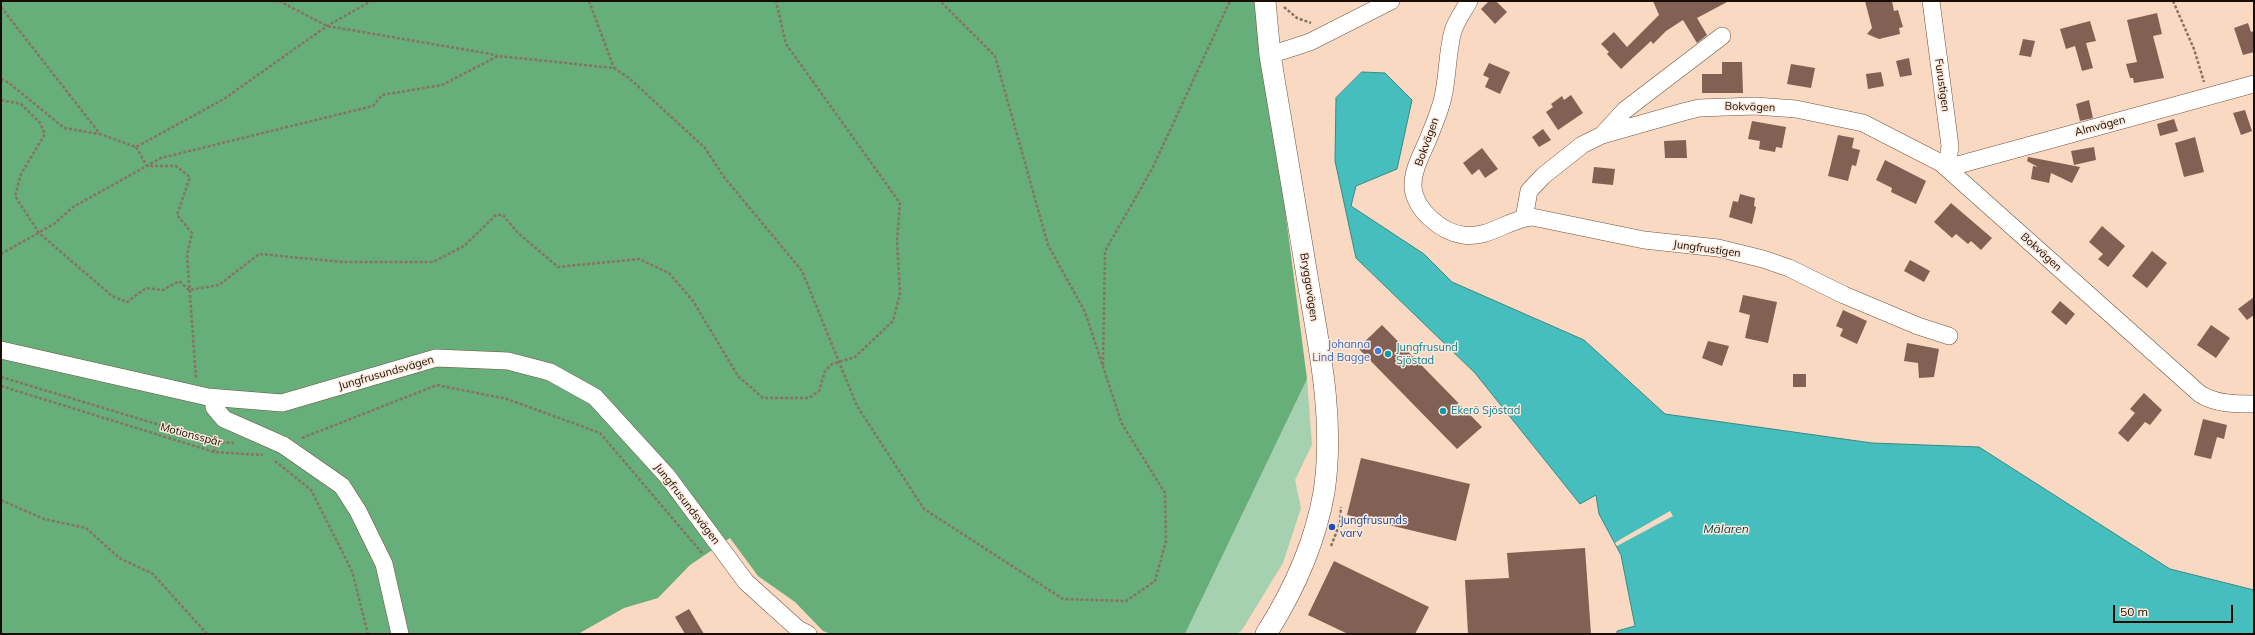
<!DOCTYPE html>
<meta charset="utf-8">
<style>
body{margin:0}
#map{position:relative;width:2255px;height:635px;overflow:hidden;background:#f9d9c1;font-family:Mulish,sans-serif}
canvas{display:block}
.frame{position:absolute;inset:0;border:2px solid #170d05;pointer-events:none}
.scale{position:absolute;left:2113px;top:605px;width:120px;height:18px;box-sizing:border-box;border:2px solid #170d05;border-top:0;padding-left:5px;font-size:12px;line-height:14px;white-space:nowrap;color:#170d05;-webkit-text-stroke:3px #fde9db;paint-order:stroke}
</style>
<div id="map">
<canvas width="2255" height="635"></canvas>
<div class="frame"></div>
<div class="scale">50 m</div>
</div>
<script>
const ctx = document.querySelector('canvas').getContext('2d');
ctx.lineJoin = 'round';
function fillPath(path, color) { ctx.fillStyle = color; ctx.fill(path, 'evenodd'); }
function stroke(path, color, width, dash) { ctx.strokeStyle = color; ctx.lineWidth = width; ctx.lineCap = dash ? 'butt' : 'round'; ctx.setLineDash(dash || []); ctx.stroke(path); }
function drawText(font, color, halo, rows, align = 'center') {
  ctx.font = font + ' Mulish,sans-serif'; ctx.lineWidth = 3; ctx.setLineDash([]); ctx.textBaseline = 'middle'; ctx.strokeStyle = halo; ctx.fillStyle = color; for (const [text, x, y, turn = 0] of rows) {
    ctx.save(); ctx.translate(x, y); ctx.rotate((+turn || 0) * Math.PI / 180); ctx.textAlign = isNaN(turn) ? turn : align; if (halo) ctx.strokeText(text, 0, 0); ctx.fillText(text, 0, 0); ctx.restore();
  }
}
fillPath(new Path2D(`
 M1307,379l5,66 -17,35 6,28 -18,55 -41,67 -5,4h-52z`), '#a6d1b0');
fillPath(new Path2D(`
 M1,1h1257l49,378 -122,255h-354l-8,-3 -28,-29 -37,-26 -28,-38 -40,27 -32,33 -34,10 -46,26h-577z`), '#66ae7a');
const water = new Path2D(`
 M1362,72l23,1 27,27 -15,69 -41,17 -5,20 73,48 28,28 132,58 81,74 207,29 107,4 191,122 84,21v44h-637v-3l18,-5 -14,-71 -22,-41 -3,-19 -16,9 -105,-131 -119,-115 -21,-97 1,-63z`);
fillPath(water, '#46bebe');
stroke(water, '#388986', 1);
fillPath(new Path2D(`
 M1670,511l3,5 -56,30 -2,-3 6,-4z`), '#f9d9c1');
fillPath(new Path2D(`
 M1489,1h7l11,11 -12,12 -14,-15z
 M1653,1h76l-32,17 10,17 -10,8 -14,-23 -17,11 -13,13 -2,-3 -30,28 -14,-15 2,-2 -8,-8 13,-12 13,15 32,-32z
 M1865,1h27l2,10 4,-1 5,17 -4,1 1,6 -21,5 -12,-5 5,-6z
 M2157,13l5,21 -9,2 11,42 -30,5 -1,-5h-3l-4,-14 11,-2 -10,-42z
 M2090,21l6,20 -10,2 7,25 -11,3 -7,-25 -9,3 -6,-20z
 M2248,23l3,9 3,-1v21l-11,3 -9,-27z
 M2023,39l12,2 -4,16 -12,-2z
 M1909,58l3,17 -12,2 -4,-16z
 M1722,62h20l1,31h-41v-19h20z
 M1489,63l21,9 -10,22 -15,-7 4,-9 -6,-3z
 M1791,64l24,4 -4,20 -24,-4z
 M1881,72l3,14 -16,3 -2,-15z
 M1571,95l12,18 -25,17 -12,-18 7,-5 -2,-3 11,-8 2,4z
 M2089,100l4,18 -13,3 -4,-17z
 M2245,110l7,21 -11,4 -8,-22z
 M2174,119l4,12 -18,5 -3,-12z
 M1752,121l34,6 -4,21 -6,-1 -1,5 -16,-3 1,-8 -12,-2z
 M1543,129l8,11 -12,7 -7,-10z
 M1838,135l16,3 -2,10 8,2 -4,16 -4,-1 -4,16 -20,-5z
 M2195,137l9,35 -20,5 -9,-34z
 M1686,140l1,18h-22l-1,-17z
 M2094,147l2,13 -22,5 -3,-14z
 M1482,148l16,21 -13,9 -6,-9 -7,6 -9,-12z
 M2028,157l11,2 41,8 -8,16 -21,-10 -2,10 -18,-4 2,-13 5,1 -11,-6z
 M1885,160l41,21 -10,23 -25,-12 1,-4 -16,-8z
 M1594,167l21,2 -2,16 -21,-2z
 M1740,194l15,4 -1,8 2,1 -4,17 -23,-7 4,-16 5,1z
 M1951,203l41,35 -11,12 -10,-9 -3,3 -12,-10 -4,4 -18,-16z
 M2102,226l23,20 -17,21 -10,-8 5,-5 -14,-12z
 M2152,251l15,12 -20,25 -15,-12z
 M1910,260l20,11 -6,11 -20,-11z
 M1743,295l34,7 -9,41 -23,-5 5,-23 -11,-3z
 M2254,297v18l-7,5 -9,-11z
 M2060,301l15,13 -9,11 -15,-13z
 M1843,310l24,11 -10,23 -17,-8 3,-7 -7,-3z
 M1382,325l100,102 -25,22 -99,-101z
 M2211,325l19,13 -14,20 -19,-13z
 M1708,341l21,5 -7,20 -20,-8z
 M1907,343l32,6 -5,28 -15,1 -1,-15 -14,-2z
 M1793,374h13v13h-13z
 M2144,393l18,17 -12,15 -5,-3 -17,20 -10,-9 17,-20 -5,-4z
 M2203,419l24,6 -3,14 -7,-2 -6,22 -17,-4z
 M1361,458l109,26 -14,57 -109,-26z
 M1585,548l6,86h-123l-3,-54 44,-2 -2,-25z
 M1334,561l95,46 -14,27h-67l-40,-19z
 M689,609l15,25h-19l-10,-17z`), '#826054');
const minor = new Path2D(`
 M1469,1c-5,9 -13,20 -16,30 -6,21 -5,45 -10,66 -3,14 -9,27 -14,40 -6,15 -17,33 -16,50 2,23 28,45 50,48 26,4 45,-16 69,-18l112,23 74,8 45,11 26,9 55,27 74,31 31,10
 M1931,1l19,145 -3,22 307,-84
 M1270,55l40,-13 81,-41
 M1602,135l23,-25 97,-74
 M1524,218l5,-27 14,-15 39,-31 20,-10 81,-23 16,-4 56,-2 41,3 67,14 78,40 259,231c16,10 35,10 54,10
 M1,350l207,47 74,6 154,-45 72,3 42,11 45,25 73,80 78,105 52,47 10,5
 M216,399l-2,8 10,12 59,26 59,41 16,25 26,53 16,70`);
const major = new Path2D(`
 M1265,1l5,54c12,73 25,147 37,221 12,70 28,144 17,216 -9,52 -30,98 -58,142`);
stroke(minor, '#6e523e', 18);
stroke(major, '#6e523e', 22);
stroke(new Path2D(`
 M279,1l48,25 170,29
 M589,1l25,67
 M2173,1l21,48 10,33
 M1,7l99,127 36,13 88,-48 103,-73 44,-25
 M1284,7l13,11 14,5
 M1,79l8,4 55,45 35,6
 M1,100l20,4 19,19 5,11 -24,40 -6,22 24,37 73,63 15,6 19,-14 17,2 16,-9 10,9 30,-5 40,-31 84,8h90l31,-16 32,-31h7l15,18 40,34 81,-8 30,14 24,28 45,75 25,22h46l10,-7 6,-20 7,-7 23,-7 38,-36 7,-27 -3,-53 3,-38 -114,-159 -10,-43
 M136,147l11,19h29l14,11 -13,38 15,18 -5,22 9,123
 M1,254l53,-30 19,-17 88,-49 212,-52 9,-11 60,-10 56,-29 116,12 15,10 76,70 19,29 78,94 55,135 67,103 139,90 63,2 29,-20 11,-40 -1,-48 -43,-69 -37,-112 -37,-67 -53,-189 -55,-55
 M1103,365l2,-114 47,-82 78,-168
 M1,377l215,65 18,1
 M1,386l213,66 49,3
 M302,438l135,-53 70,14 93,34 102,120
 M214,452l2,-18
 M275,461l36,29 41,81 16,63
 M1,500l43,19 42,9 33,30 34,16 54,60
 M1331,546l9,-23 1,-16`), '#887363', 2.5, [3, 2]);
stroke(minor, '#fff', 17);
stroke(major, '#fff', 21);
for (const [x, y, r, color] of [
 [1378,351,4,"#3f7fe0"],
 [1388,354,4,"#0f9aa8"],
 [1443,411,4,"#0f9aa8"],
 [1332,527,4,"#1a4fb4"]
]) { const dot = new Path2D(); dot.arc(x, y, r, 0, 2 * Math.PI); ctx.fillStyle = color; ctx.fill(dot); stroke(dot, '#fde9db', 1.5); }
drawText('11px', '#170d05', '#fde9db', [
 ["Furustigen",1942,85,82],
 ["Bokvägen",1750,107,2],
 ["Almvägen",2100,126,-15],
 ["Bokvägen",1427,142,-70],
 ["Jungfrustigen",1707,249,8],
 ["Bokvägen",2041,252,42],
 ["Bryggavägen",1309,287,81],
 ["Jungfrusundsvägen",386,373,-16],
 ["Motionsspår",191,435,15],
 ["Jungfrusundsvägen",687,504,52]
]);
drawText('11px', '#366cbe', '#fde9db', [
 ["Johanna",1370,345],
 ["Lind Bagge",1370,358]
], 'right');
drawText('11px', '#0d838f', '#fde9db', [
 ["Jungfrusund",1396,348],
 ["Sjöstad",1396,361],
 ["Ekerö Sjöstad",1451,411]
], 'left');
drawText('11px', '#164399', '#fde9db', [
 ["Jungfrusunds",1340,521],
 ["varv",1340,534]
], 'left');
drawText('italic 12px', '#0a4242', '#fde9db', [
 ["Mälaren",1726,529]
]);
</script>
